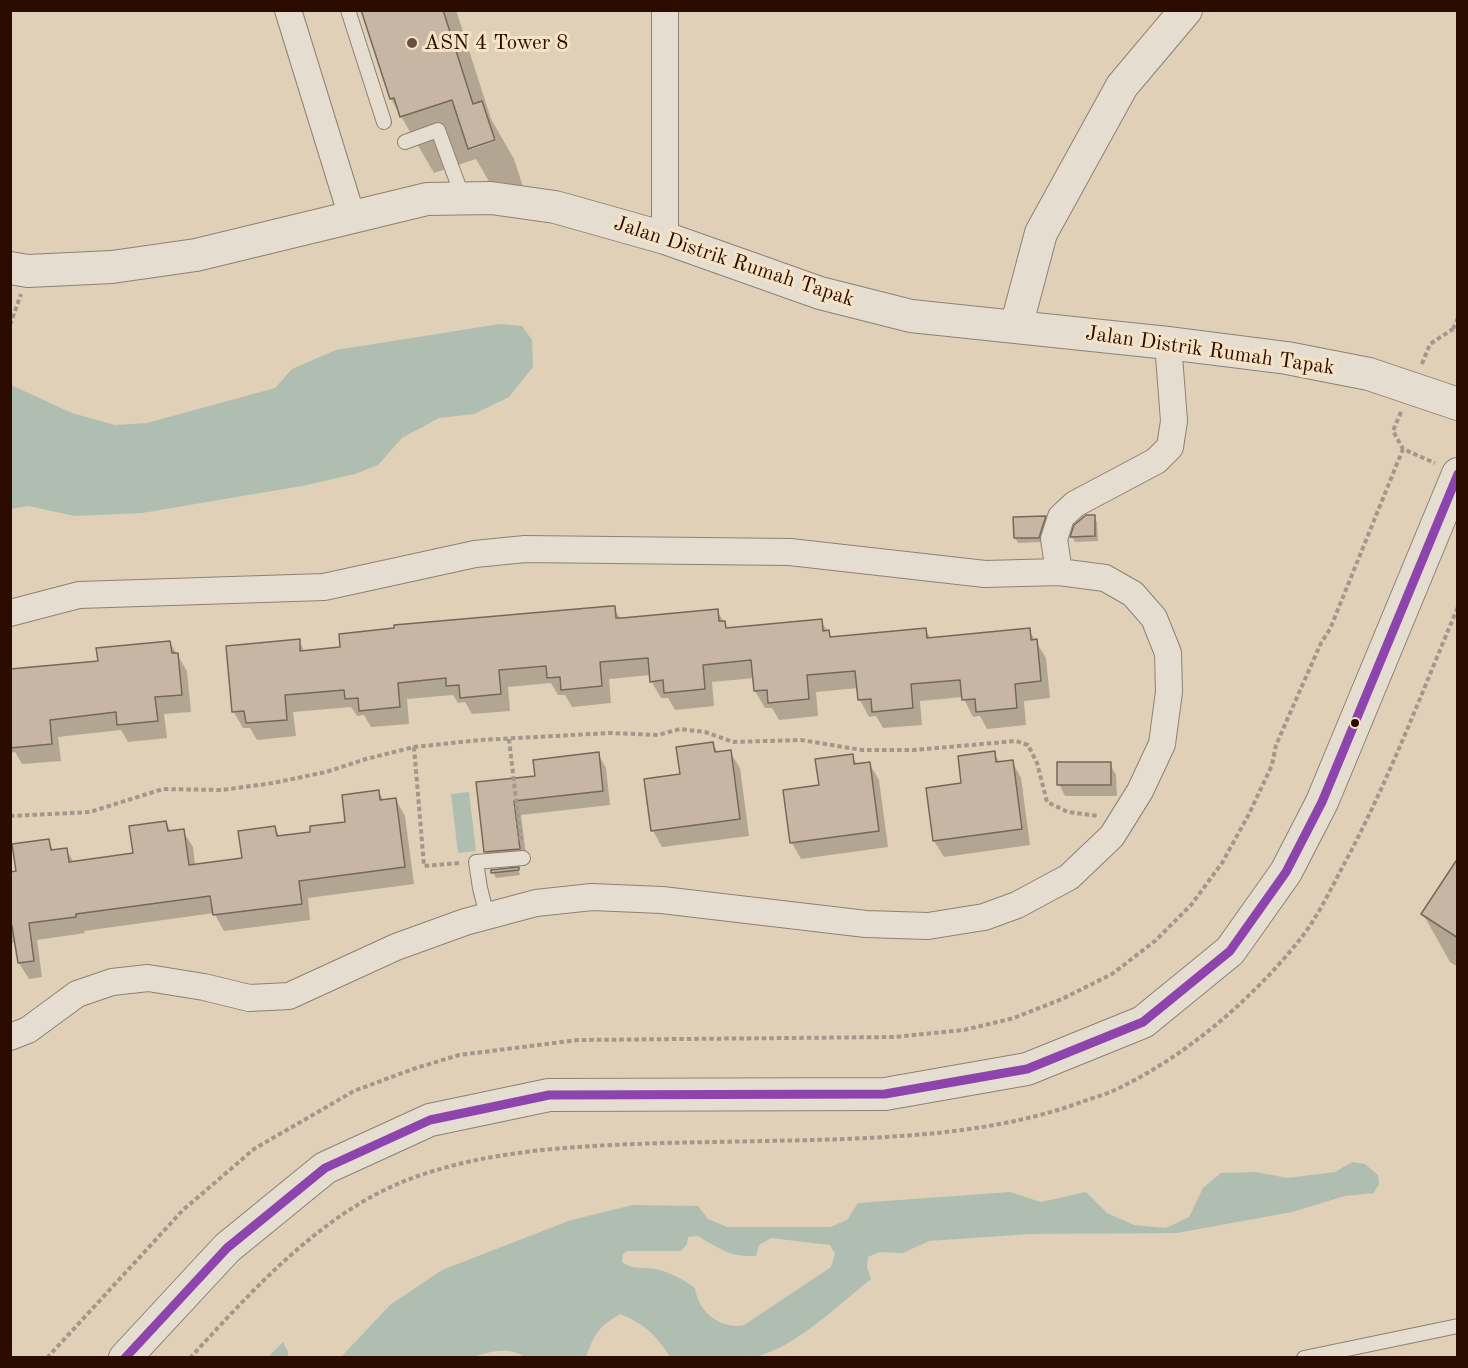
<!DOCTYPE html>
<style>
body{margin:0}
#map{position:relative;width:1468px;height:1368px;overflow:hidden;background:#dfd0b7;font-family:"Old Standard TT",serif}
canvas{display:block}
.frame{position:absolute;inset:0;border:12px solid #2c0b00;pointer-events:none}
</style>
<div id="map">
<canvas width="1468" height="1368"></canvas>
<div class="frame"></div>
</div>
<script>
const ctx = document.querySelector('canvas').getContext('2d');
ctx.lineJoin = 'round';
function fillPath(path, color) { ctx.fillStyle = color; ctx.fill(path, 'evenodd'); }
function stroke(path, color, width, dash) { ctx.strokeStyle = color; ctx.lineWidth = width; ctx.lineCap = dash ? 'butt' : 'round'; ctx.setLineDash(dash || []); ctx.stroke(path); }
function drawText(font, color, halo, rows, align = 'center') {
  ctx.font = font + ' "Old Standard TT",serif'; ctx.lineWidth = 6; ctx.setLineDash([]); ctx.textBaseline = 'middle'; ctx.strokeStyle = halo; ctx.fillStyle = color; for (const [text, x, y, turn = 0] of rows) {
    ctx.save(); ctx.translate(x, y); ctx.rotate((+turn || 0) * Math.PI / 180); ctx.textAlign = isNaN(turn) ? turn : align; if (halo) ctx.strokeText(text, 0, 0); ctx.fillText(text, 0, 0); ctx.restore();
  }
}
fillPath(new Path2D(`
 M500,324l22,2 10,14 1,27 -24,30 -35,17 -35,4 -37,20 -24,27 -23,9 -53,12 -160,27 -67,3 -47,-10 -17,3v-124l61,28 43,12 32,-2 128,-35 17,-19 44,-19z
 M469,792l7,59 -18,2 -7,-59z
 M1352,1162l13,2 13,11 1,9 -5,9 -29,3 -53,16 -115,21 -147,1 -101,7 -26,12 -24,-1 -11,5 -1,10 4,12c-32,25 -82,75 -123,79 -25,2 -53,0 -78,-1 -15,-23 -24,-32 -50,-43 -22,13 -26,21 -34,43h-62c-14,-11 -36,-5 -51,0h-132l49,-52 52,-35 129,-50 62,-15 65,1 10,13 19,8h103l17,-7 11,-17 152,-11 31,10 45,-10 21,21 27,12 32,3 23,-11 14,-29 18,-15 35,-1 31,6 48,-6zM698,1236c22,13 32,21 58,20l3,-11 12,-7 59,7 5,9 -4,13 -87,58c-23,5 -46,-13 -49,-37 -11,-8 -25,-16 -40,-19 -11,-2 -23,1 -33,-7l1,-8 4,-3h54l6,-7 1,-7z
 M283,1342l5,10v5h-20z`), '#b0beb1');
fillPath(new Path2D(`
 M362,10h94l35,109 23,40 12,37 -24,8 -26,-45 -42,14 -43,-74zM496,138v3l-24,8 -1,-3z
 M1094,517l3,5 1,19 -23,1 -3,-5z
 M1045,518l3,5 -6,19 -24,1 -3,-5z
 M614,608l7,12 96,-9 12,19 92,-9 11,17 93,-9 6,10 98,-9 17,28 4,40 -26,3 2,24 -39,4 -7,-13 -7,1 -10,-20 -43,4 2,24 -39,3 -7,-12 -7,1 -9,-17 -2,-12 -42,4 2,24 -39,4 -7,-12h-7l-10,-17 -1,-13 -42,4 2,24 -39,4 -7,-12h-7l-10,-17v-6l-42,4 2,24 -39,4 -7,-12h-7l-7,-12 -43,4 2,24 -38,3 -7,-12 -7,1 -5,-8 -46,4 2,25 -38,3 -7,-12 -7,1 -6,-9 -58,5 3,24 -39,4 -7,-12h-7l-10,-17 66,-70 6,11z
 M170,643l17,28 4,41 -27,2 3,24 -39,4 -7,-12 -63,7 3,24 -39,3 -7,-12 -5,1v-82l89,-9z
 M712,743l6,10 12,-1 10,16 9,68 -87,11 -9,-16 -7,-51 35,-5z
 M994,753l6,10 12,-2 9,17 9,67 -86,12 -10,-16 29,-56z
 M598,754l8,14 4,37 -89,10 6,48 -33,3 -8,-14 -8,-69 59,-6z
 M852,755l5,10 12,-2 10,17 9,67 -87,12 -9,-16 28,-56z
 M1110,764l6,11 1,21h-52l-6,-12z
 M378,791l6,10 12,-1 9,16 9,68 -106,14 2,22 -86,11 -10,-18 -130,18 1,2 -48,7 5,37 -13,2 -10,-16 -3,-20h-6v-69l8,-1 30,-32 6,10 12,-2 8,14 60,-9 32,-32 5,10 12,-1 10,16 2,18 48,-6 31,-32 6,10 32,-4 35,-10z
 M1458,861v106l-8,-5 -27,-48z
 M518,869l2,6 -24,3 -3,-6z`), '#0003');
const building = new Path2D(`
 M361,10h82l30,94 9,-3 13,39 -27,9 -16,-49 -52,17 -6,-19 -4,1z
 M1086,515h9v21l-25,1 4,-12z
 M1046,516l-7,22h-25l-1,-21z
 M611,606h4l1,12h6l96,-9 1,12h6l1,7 96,-9 1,12 6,-1 1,7 96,-9 1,10 103,-10 1,12 6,-1 4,42 -26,3 2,24 -41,4 -1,-13 -13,1 -2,-20 -49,4 2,24 -41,4 -1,-13 -13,1 -3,-29 -48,4 2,24 -41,4 -1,-13 -13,1 -3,-31 -48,5 2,24 -41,4 -1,-13 -13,2 -2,-24 -48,4 2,24 -41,4 -1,-13 -13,1 -1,-12 -47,4 2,24 -41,4 -1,-13 -13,1v-8l-48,5 2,24 -41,4 -1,-13 -13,1 -1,-9 -59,5 2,25 -41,3 -2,-12 -12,1 -6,-66 74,-7v12l40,-4 -1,-13 55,-6v-3z
 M170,641l2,12h6l4,42 -27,2 3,24 -41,4 -1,-13 -66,8 2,24 -42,4v-79l88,-8 -2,-13z
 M713,742l2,10 16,-2 9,69 -89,12 -7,-52 36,-5 -4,-27z
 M995,751l1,11 17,-2 9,69 -89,12 -7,-53 35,-5 -3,-27z
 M599,752l4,39 -89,10 6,48 -36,3 -8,-70 59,-6 -2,-16z
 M853,754l1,10 16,-2 9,69 -89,12 -7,-53 36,-5 -4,-26z
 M1057,762h54v23h-54z
 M379,790l1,10 16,-2 9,69 -106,14 3,23 -89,11 -3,-19 -134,18v3l-47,6 5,38 -16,2 -6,-37h-2v-54l6,-1 -4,-27 37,-5 2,11 16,-2 2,14 64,-9 -4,-27 37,-5 2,10 16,-2 5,36 53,-7 -4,-27 37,-5 2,10 33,-4v-6l35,-4 -3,-27z
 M1458,858v80l-37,-24z
 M519,867v3l-28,3v-3z`);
fillPath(building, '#c7b6a3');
stroke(building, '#75685a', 1.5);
const service = new Path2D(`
 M348,10l36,112
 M405,142l33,-12 25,68
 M487,916l-7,-28 -4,-26 47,-4
 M1304,1358l154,-32`);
const minor = new Path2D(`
 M288,10l64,207
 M665,10v228
 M1059,572l-5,-33 7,-22 14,-13 81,-43 14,-14 4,-26 -6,-78
 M10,613l69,-18 245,-8 151,-33 50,-5 265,3 195,22 74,-2 46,6 28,16 21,24 14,35 1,39 -7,52 -22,47 -28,45 -43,41 -52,28 -33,12 -56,9 -62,-2 -204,-24 -70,-3 -56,6 -71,19 -69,25 -107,49 -40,2 -45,-11 -56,-9 -36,4 -35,12 -49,36 -18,7`);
const tertiary = new Path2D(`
 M10,268l18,3 84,-4 84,-12 231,-56 64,-1 64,9 110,31 155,55 91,23 257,27 119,15 82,16 89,30
 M1016,327l25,-94 81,-147 64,-76
 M125,1358l102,-110 98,-80 105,-48 119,-25 336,-1 142,-25 116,-47 87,-71 56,-79 36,-70 136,-328`);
stroke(service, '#8e8173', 16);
stroke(minor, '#8e8173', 28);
stroke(tertiary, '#8e8173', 34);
stroke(new Path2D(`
 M10,325l11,-31
 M1453,329l5,-11
 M1422,364l8,-20 23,-15 5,2
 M1401,412l-8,19 10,18 32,14
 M509,739l12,104
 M414,747l10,119 36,-3
 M10,816l80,-4 73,-23 59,1 51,-7 53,-11 40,-13 48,-12 66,-7 130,-7 48,2 22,-6 25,3 28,10 68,-2 61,10h52l102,-9 12,4 9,18 10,39 21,10 31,4
 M47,1358l136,-148 71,-61 100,-58 59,-22 46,-14 119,-15 317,-3 69,-7 50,-12 48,-19 50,-25 43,-33 36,-36 31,-42 27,-49 23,-49 4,-20 45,-102 9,-14 73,-180
 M190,1358c64,-69 133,-148 225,-181 79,-28 164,-31 247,-34 51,-1 103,-2 154,-3 89,-3 178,-7 263,-37 12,-5 26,-8 38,-14 69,-33 133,-88 181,-147 18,-22 32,-51 45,-76 45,-83 78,-172 115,-259`), '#a1978c', 4, [4.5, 3]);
stroke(service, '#e4ddd0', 14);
stroke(minor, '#e4ddd0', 26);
stroke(tertiary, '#e4ddd0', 32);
stroke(new Path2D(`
 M125,1358l102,-110 98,-80 105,-48 119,-25 336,-1 142,-25 116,-47 87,-71 56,-79 36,-70 136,-328`), '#8e44ad', 9);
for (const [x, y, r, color] of [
 [412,43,6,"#6b5040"],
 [1355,723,5,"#2c0b00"]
]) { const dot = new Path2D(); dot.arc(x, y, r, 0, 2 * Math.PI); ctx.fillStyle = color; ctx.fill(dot); stroke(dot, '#f5e3c5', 2); }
drawText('21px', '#2c0b00', '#f5e3c5', [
 ["ASN 4 Tower 8",424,43]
], 'left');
drawText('21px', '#2c0b00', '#f5e3c5', [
 ["Jalan Distrik Rumah Tapak",734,262,18],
 ["Jalan Distrik Rumah Tapak",1210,351,8]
]);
</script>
